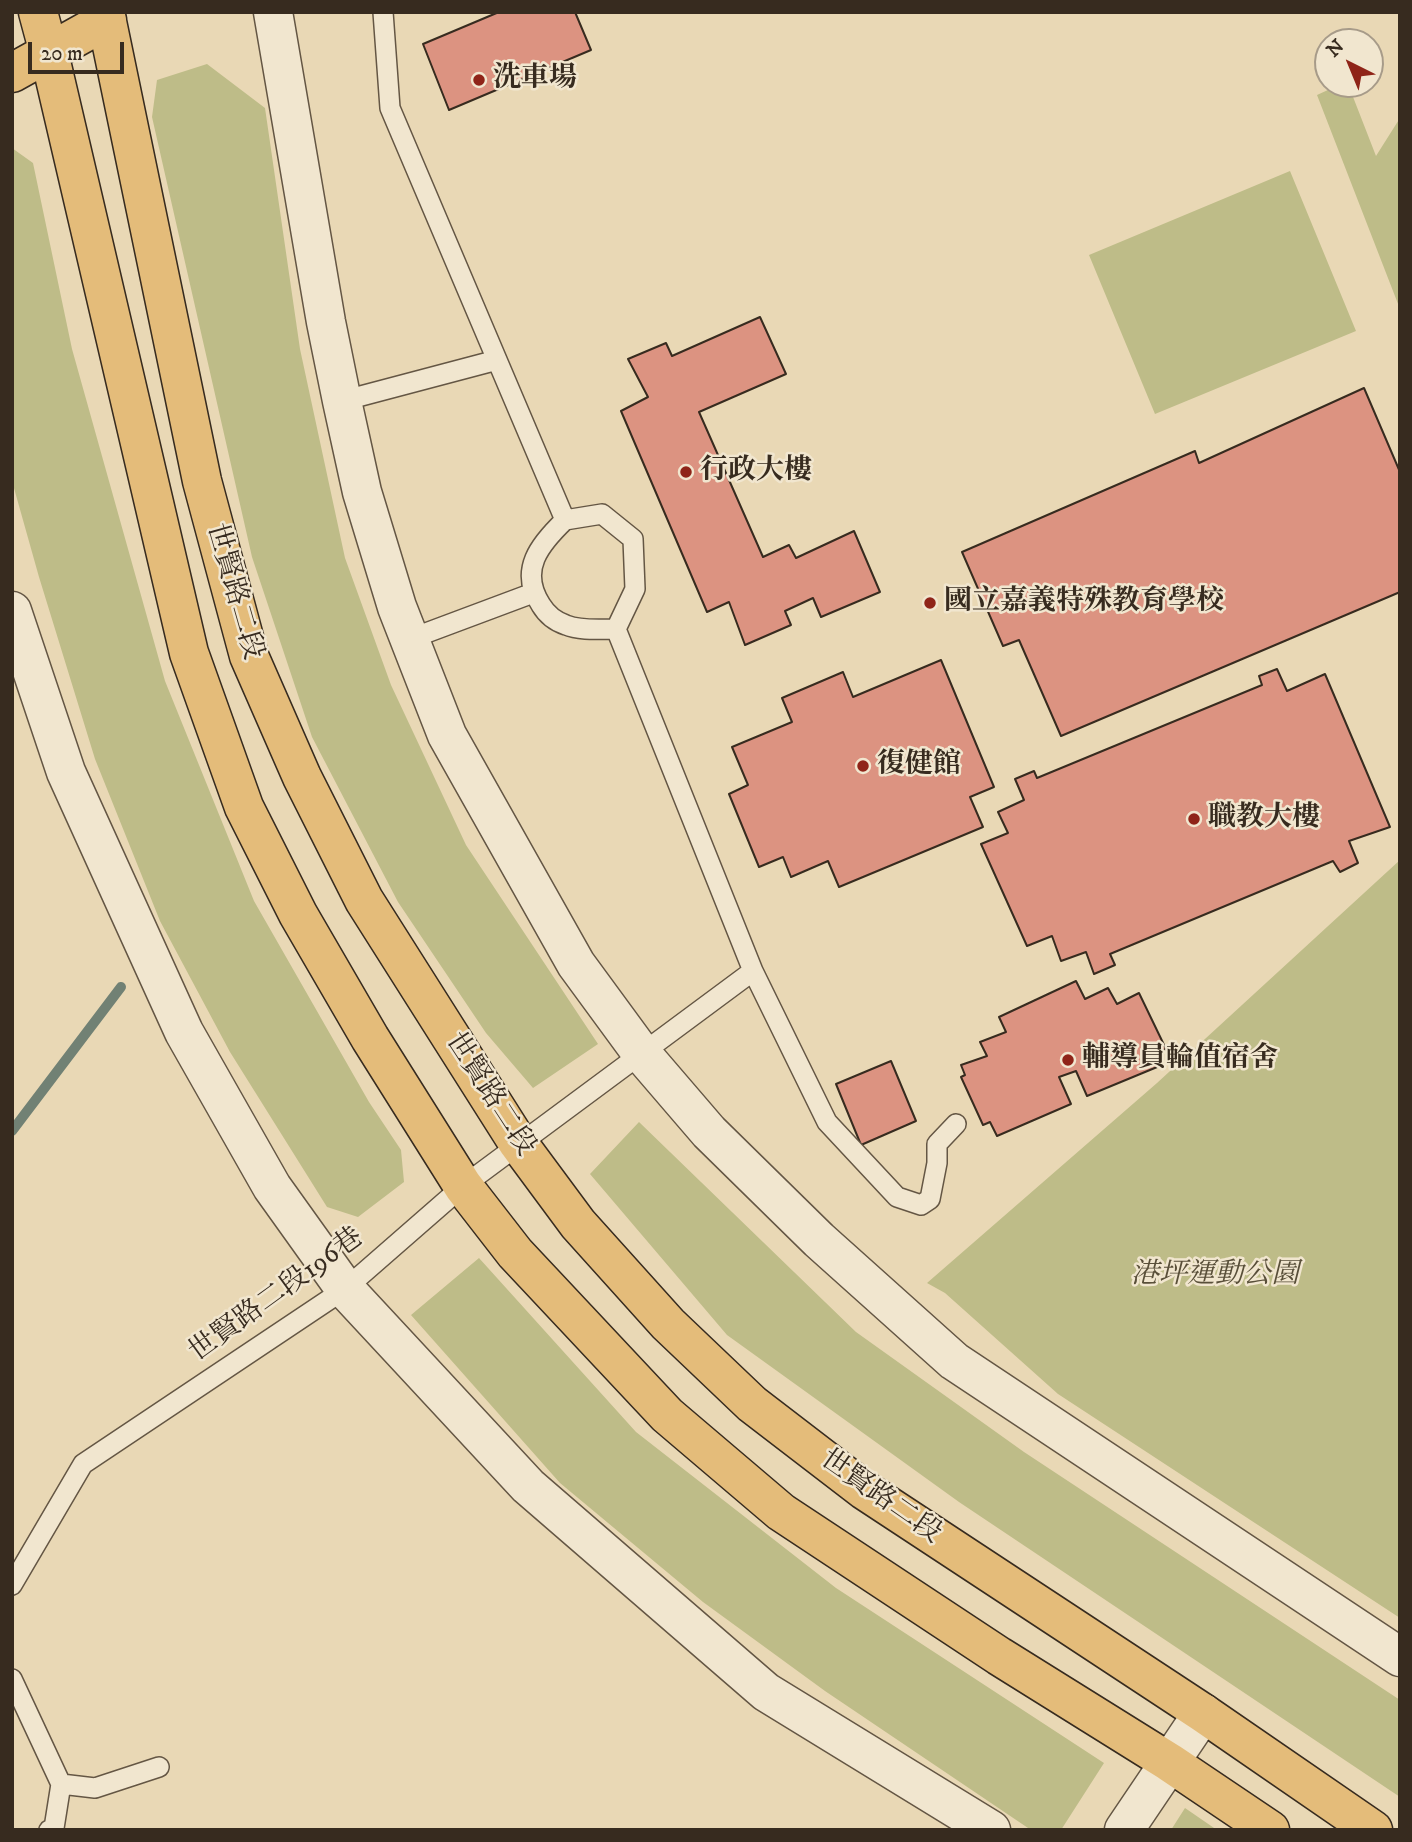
<!DOCTYPE html>
<meta charset="utf-8">
<style>
body{margin:0}
#map{position:relative;width:1412px;height:1842px;overflow:hidden;background:#e9d8b5;font-family:"IM FELL DW Pica",serif}
canvas{display:block}
.frame{position:absolute;inset:0;border:14px solid #372b1f;pointer-events:none}
.north{position:absolute;left:1314px;top:28px;width:70px;height:70px;box-sizing:border-box;background:#f1e6cf;border:2px solid #a79b89;border-radius:50%;rotate:317deg;font-size:19px;font-weight:700;line-height:28px;text-align:center;color:#372b1f}
.north::after{content:'';display:block;margin:auto;width:24px;height:32px;background:#8f2418;clip-path:polygon(50% 0,100% 100%,50% 72%,0 100%)}
.scale{position:absolute;left:28px;top:42px;width:96px;height:32px;box-sizing:border-box;border:4px solid #372b1f;border-top:0;padding-left:9px;font-size:21px;line-height:24px;white-space:nowrap;color:#372b1f;-webkit-text-stroke:5px #f1e6cf;paint-order:stroke}
</style>
<div id="map">
<canvas width="1412" height="1842"></canvas>
<div class="frame"></div>
<div class="north">N</div>
<div class="scale">20 m</div>
</div>
<script>
const ctx = document.querySelector('canvas').getContext('2d');
ctx.lineJoin = 'round';
function fillPath(path, color) { ctx.fillStyle = color; ctx.fill(path, 'evenodd'); }
function stroke(path, color, width, dash) { ctx.strokeStyle = color; ctx.lineWidth = width; ctx.lineCap = dash ? 'butt' : 'round'; ctx.setLineDash(dash || []); ctx.stroke(path); }
function drawText(font, color, halo, rows, align = 'center') {
  ctx.font = font + ' "IM FELL DW Pica","Noto Serif TC",serif'; ctx.lineWidth = 5; ctx.setLineDash([]); ctx.textBaseline = 'middle'; ctx.strokeStyle = halo; ctx.fillStyle = color; for (const [text, x, y, turn = 0] of rows) {
    ctx.save(); ctx.translate(x, y); ctx.rotate((+turn || 0) * Math.PI / 180); ctx.textAlign = isNaN(turn) ? turn : align; if (halo) ctx.strokeText(text, 0, 0); ctx.fillText(text, 0, 0); ctx.restore();
  }
}
fillPath(new Path2D(`
 M207,64l58,44 35,241 45,209 46,127 75,160 132,199 -65,44 -47,-55 -88,-131 -86,-165 -60,-180 -100,-440 5,-37z
 M1341,84h7l28,72 24,-38v191l-83,-214z
 M12,148l21,15 39,186 93,332 89,220 115,201 32,48 3,32 -46,35 -31,-10 -97,-155 -70,-131 -65,-162 -56,-182 -27,-96z
 M1290,171l66,160 -201,83 -66,-159z
 M1400,860v758l-342,-224 -113,-101 -18,-10 230,-200z
 M639,1122l217,210 168,120 376,248v97l-441,-295 -232,-167 -137,-161z
 M479,1258l157,174 200,156 268,175 -43,67h-30l-206,-139 -122,-89 -143,-119 -149,-168z
 M1185,1808l32,22h-46z`), '#bebc88');
stroke(new Path2D(`
 M12,1131l109,-144`), '#718174', 10);
const building = new Path2D(`
 M499,12h76l16,38 -142,60 -26,-66z
 M760,317l26,57 -87,38 64,145 26,-12 7,13 58,-27 26,61 -59,25 -8,-19 -28,13 6,14 -46,20 -16,-43 -22,10 -86,-201 27,-14 -20,-38 38,-16 6,13z
 M1364,388l36,84v120l-339,144 -42,-96 -16,6 -41,-94 233,-101 4,12z
 M941,660l53,127 -24,10 13,30 -144,60 -11,-26 -37,16 -8,-20 -24,10 -30,-73 19,-9 -16,-38 60,-25 -10,-24 61,-26 10,25z
 M1277,669l10,22 38,-17 65,153 -41,14 9,22 -18,9 -7,-11 -223,93 5,11 -21,9 -8,-22 -25,9 -9,-25 -25,10 -46,-102 27,-11 -10,-21 26,-12 -9,-21 19,-8 3,7 225,-93 -3,-9z
 M1076,981l9,18 23,-11 9,16 22,-11 27,56 -8,4 4,12 -75,31 -11,-25 -17,6 12,27 -74,32 -7,-14 -7,3 -22,-48 4,-2 -4,-10 26,-9 -7,-14 26,-10 -7,-15z
 M891,1061l25,60 -55,24 -25,-61z`);
fillPath(building, '#dc9381');
stroke(building, '#372b1f', 2);
const service = new Path2D(`
 M342,401l155,-41
 M565,520c-25,24 -47,50 -24,85 6,10 13,16 25,20 14,6 34,4 50,4
 M410,639l123,-46
 M753,971l74,151 70,75 24,8 9,-6 7,-36v-19l19,-20
 M12,1585l71,-121 262,-175 118,-103 290,-215 -137,-342 19,-40 -2,-50 -31,-25 -37,6 -175,-412 -7,-96
 M12,1679l49,105 -7,44 -5,2
 M61,1784l34,4 64,-21`);
const minor = new Path2D(`
 M273,12l53,310 16,79 20,91 35,115 50,128 129,229 66,90 67,78 110,108 135,121 446,296
 M12,611l54,161 118,260 88,155 73,102 183,197 238,206 225,138
 M1124,1830l79,-117`);
const primary = new Path2D(`
 M38,12l11,41 140,600 55,154 54,107 72,124 93,148 52,67 152,162 114,97 218,144 170,106 101,68
 M105,12l97,469 47,175 53,121 62,123 154,243 60,81 90,100 84,80 112,86 339,223 170,117
 M12,73l95,-53`);
stroke(service, '#645644', 22);
stroke(minor, '#645644', 41);
stroke(primary, '#372b1f', 41);
stroke(service, '#f1e6cf', 19);
stroke(minor, '#f1e6cf', 38);
stroke(primary, '#e4bc7a', 38);
for (const [x, y, r, color] of [
 [479,80,7,"#8f2418"],
 [686,472,7,"#8f2418"],
 [930,603,7,"#8f2418"],
 [863,766,7,"#8f2418"],
 [1194,819,7,"#8f2418"],
 [1068,1060,7,"#8f2418"]
]) { const dot = new Path2D(); dot.arc(x, y, r, 0, 2 * Math.PI); ctx.fillStyle = color; ctx.fill(dot); stroke(dot, '#f1e6cf', 2.5); }
drawText('bold 28px', '#372b1f', '#f1e6cf', [
 ["洗車場",493,80],
 ["行政大樓",700,472],
 ["國立嘉義特殊教育學校",944,603],
 ["復健館",877,766],
 ["職教大樓",1208,819],
 ["輔導員輪值宿舍",1082,1060]
], 'left');
drawText('28px', '#372b1f', '#f1e6cf', [
 ["世賢路二段",233,592,74],
 ["世賢路二段",489,1095,57],
 ["世賢路二段196巷",277,1296,-36],
 ["世賢路二段",880,1498,35]
]);
drawText('italic 28px', '#594f39', '#f1e6cf', [
 ["港坪運動公園",1215,1276]
]);
</script>
